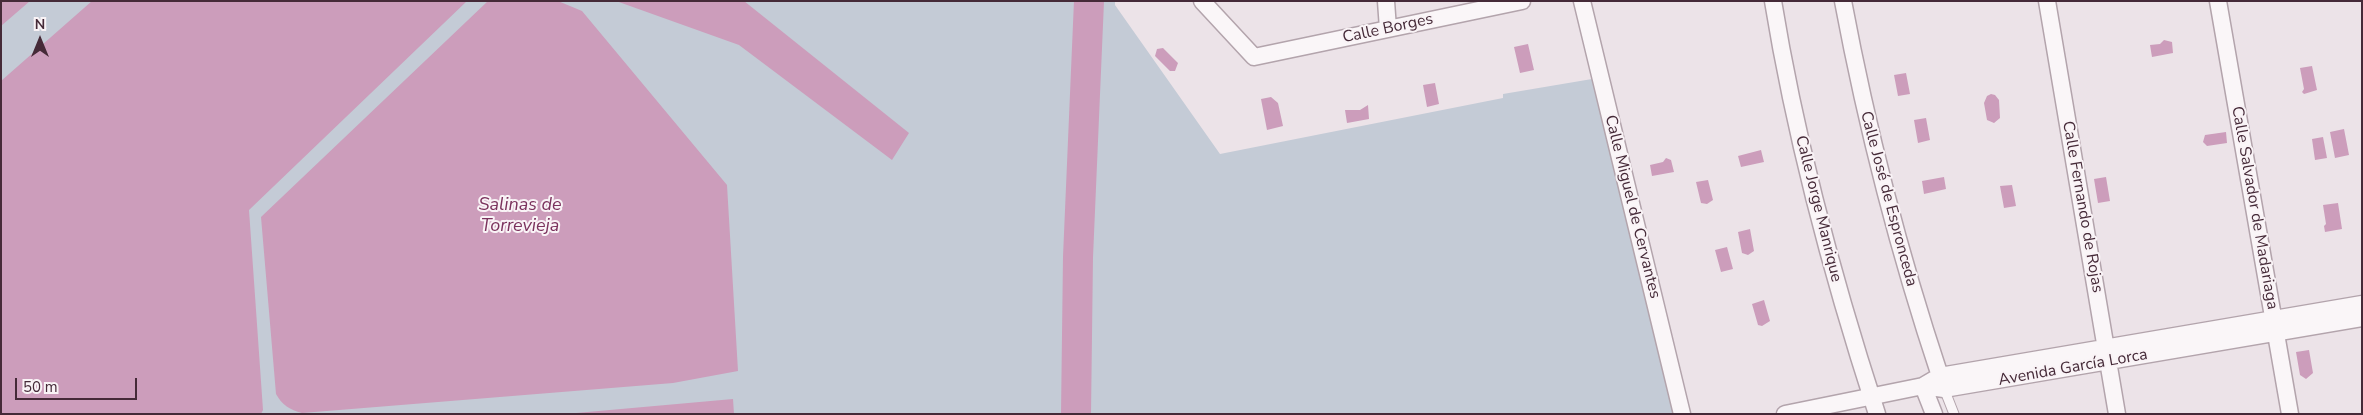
<!DOCTYPE html>
<meta charset="utf-8">
<style>
body{margin:0}
#map{position:relative;width:2363px;height:415px;overflow:hidden;background:#ece3e8;font-family:"Nunito Sans",sans-serif}
canvas{display:block}
.frame{position:absolute;inset:0;border:2px solid #452a38;pointer-events:none}
.north{position:absolute;left:15px;top:15px;width:50px;height:50px;-webkit-text-stroke:4px #f9f3f6;paint-order:stroke;rotate:0deg;font-size:14px;font-weight:700;line-height:20px;text-align:center;color:#452a38}
.north::after{content:'';display:block;margin:auto;width:18px;height:22px;background:#452a38;clip-path:polygon(50% 0,100% 100%,50% 72%,0 100%)}
.scale{position:absolute;left:15px;top:378px;width:122px;height:22px;box-sizing:border-box;border:2px solid #452a38;border-top:0;padding-left:6px;font-size:15px;line-height:18px;white-space:nowrap;color:#452a38;-webkit-text-stroke:4px #f9f3f6;paint-order:stroke}
</style>
<div id="map">
<canvas width="2363" height="415"></canvas>
<div class="frame"></div>
<div class="north">N</div>
<div class="scale">50 m</div>
</div>
<script>
const ctx = document.querySelector('canvas').getContext('2d');
ctx.lineJoin = 'round';
function fillPath(path, color) { ctx.fillStyle = color; ctx.fill(path, 'evenodd'); }
function stroke(path, color, width, dash) { ctx.strokeStyle = color; ctx.lineWidth = width; ctx.lineCap = dash ? 'butt' : 'round'; ctx.setLineDash(dash || []); ctx.stroke(path); }
function drawText(font, color, halo, rows, align = 'center') {
  ctx.font = font + ' "Nunito Sans",sans-serif'; ctx.lineWidth = 4; ctx.setLineDash([]); ctx.textBaseline = 'middle'; ctx.strokeStyle = halo; ctx.fillStyle = color; for (const [text, x, y, turn = 0] of rows) {
    ctx.save(); ctx.translate(x, y); ctx.rotate((+turn || 0) * Math.PI / 180); ctx.textAlign = isNaN(turn) ? turn : align; if (halo) ctx.strokeText(text, 0, 0); ctx.fillText(text, 0, 0); ctx.restore();
  }
}
fillPath(new Path2D(`
 M1,1h1114v4l105,149 283,-56v-4l89,-15 81,335h-1672z`), '#c4cbd6');
fillPath(new Path2D(`
 M1,1h29l-29,25z
 M92,1h375l-218,209 14,200 -2,4h-260v-333z
 M488,1h70l24,10 145,174 11,186 -65,12 -371,30c-12,-3 -20,-8 -26,-19l-15,-177z
 M616,1h128l165,132 -17,27 -153,-115z
 M2164,40l8,2 1,11 -21,4 -2,-12 10,-1z
 M1528,44l6,26 -14,3 -6,-26z
 M1163,48l15,15 -3,8h-5l-15,-15 2,-7z
 M2312,66l5,24 -13,4 -2,-2 2,-3 -4,-21z
 M1906,73l4,21 -12,2 -4,-21z
 M1435,83l4,21 -12,3 -4,-22z
 M1991,94l4,1 4,5 1,18 -6,5 -7,-3 -3,-17 3,-7z
 M1271,97l7,6 5,23 -16,4 -6,-31z
 M1368,105l1,14 -22,4 -2,-13h15z
 M1926,118l4,22 -12,3 -4,-23z
 M2344,129l5,26 -14,3 -5,-26z
 M2226,132l1,11 -20,3 -4,-4 2,-7z
 M2323,137l4,21 -12,2 -3,-21z
 M1761,150l3,12 -23,5 -3,-11z
 M1666,158l5,2 3,12 -22,4 -2,-11 13,-3z
 M1944,177l2,12 -22,5 -2,-13z
 M2106,177l4,24 -12,2 -4,-24z
 M1708,180l5,20 -6,4 -6,-1 -5,-21z
 M2012,185l4,21 -12,2 -4,-22z
 M2338,203l4,26 -17,3 -1,-6 2,-2 -3,-19z
 M1750,229l4,22 -6,4 -6,-2 -4,-21z
 M1727,247l6,22 -12,3 -6,-22z
 M1764,300l6,21 -8,5 -4,-1 -6,-21z
 M2309,350l4,23 -7,6 -6,-4 -4,-23z
 M733,399l1,15h-169z`), '#cc9dbb');
stroke(new Path2D(`
 M1076,414l2,-157 11,-256`), '#cc9dbb', 30);
const lane = new Path2D(`
 M1943,386l11,28`);
const street = new Path2D(`
 M1202,1l52,56 268,-56
 M1386,1l2,28
 M1582,1l100,413
 M1773,1c23,141 60,278 104,413
 M1843,1c24,128 56,252 97,375l-17,10 11,28
 M2047,1l70,413
 M2218,1l72,413
 M1940,376l422,-72
 M1785,414l138,-28 21,3 418,-71`);
stroke(lane, '#b3a4ac', 11);
stroke(street, '#b3a4ac', 19);
stroke(lane, '#faf6f8', 9);
stroke(street, '#faf6f8', 16);
drawText('16px', '#452a38', '#f9f3f6', [
 ["Calle Borges",1388,29,-12],
 ["Calle José de Espronceda",1888,199,75],
 ["Calle Miguel de Cervantes",1632,207,76],
 ["Calle Fernando de Rojas",2082,207,80],
 ["Calle Salvador de Madariaga",2254,208,80],
 ["Calle Jorge Manrique",1818,209,76],
 ["Avenida García Lorca",2073,368,-10]
]);
drawText('italic 18px', '#7b325d', '#f9f3f6', [
 ["Salinas de",520,206],
 ["Torrevieja",520,227]
]);
</script>
